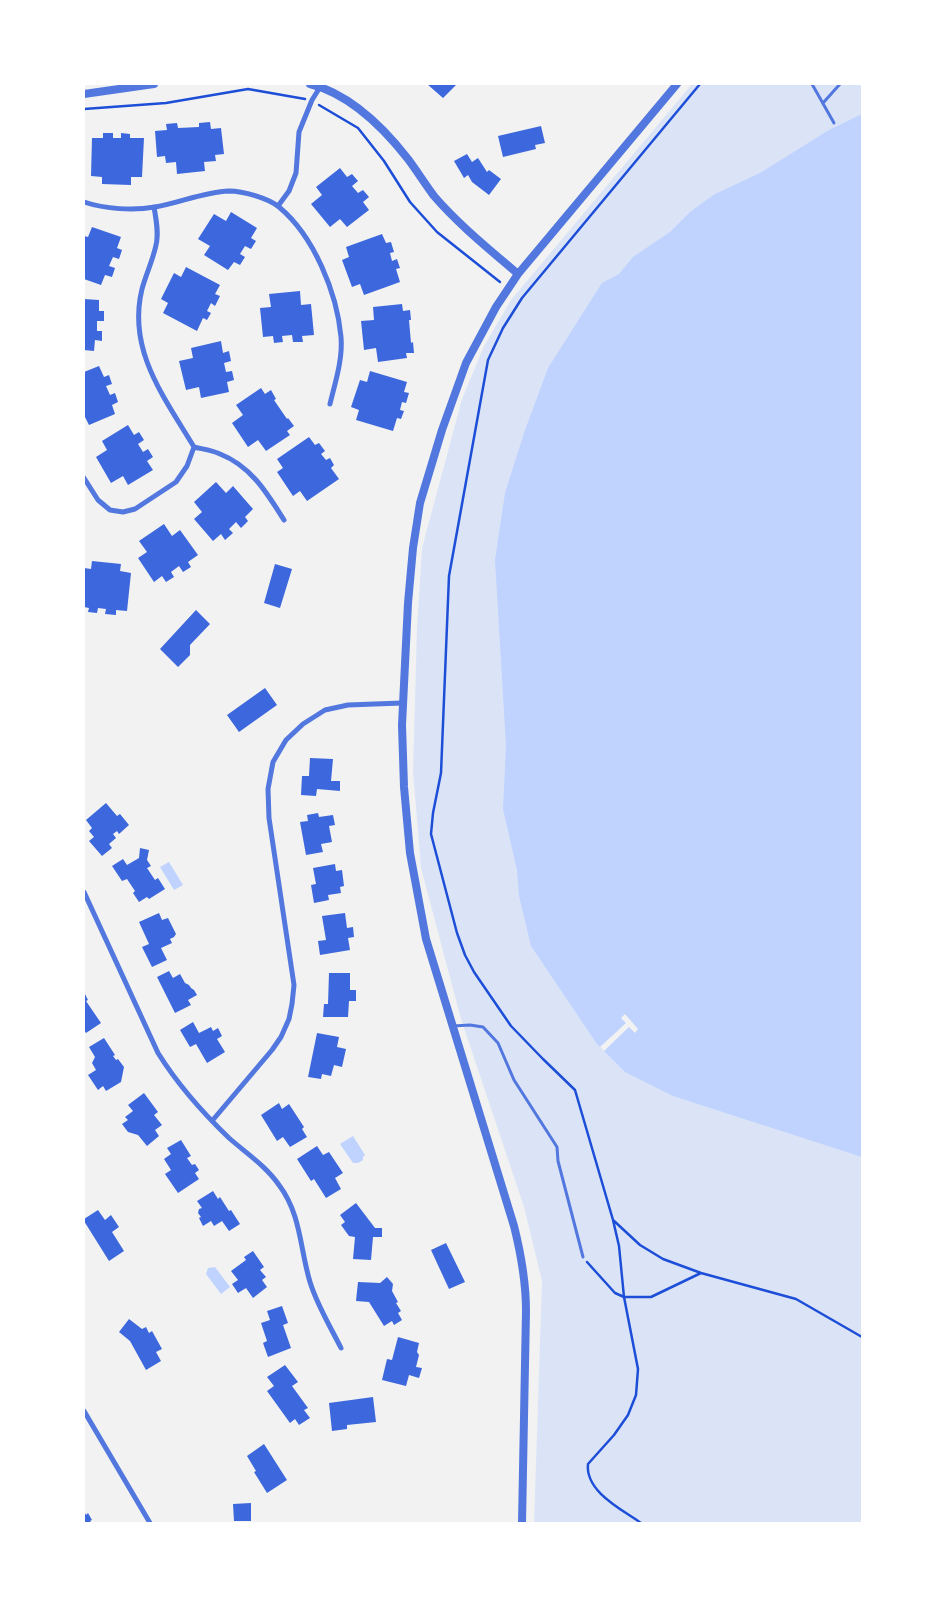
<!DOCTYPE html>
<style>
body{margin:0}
#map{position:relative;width:946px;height:1607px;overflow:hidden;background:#f2f2f2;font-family:"Times New Roman",serif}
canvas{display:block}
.frame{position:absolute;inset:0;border:85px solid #fff;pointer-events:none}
</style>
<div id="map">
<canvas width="946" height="1607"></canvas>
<div class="frame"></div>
</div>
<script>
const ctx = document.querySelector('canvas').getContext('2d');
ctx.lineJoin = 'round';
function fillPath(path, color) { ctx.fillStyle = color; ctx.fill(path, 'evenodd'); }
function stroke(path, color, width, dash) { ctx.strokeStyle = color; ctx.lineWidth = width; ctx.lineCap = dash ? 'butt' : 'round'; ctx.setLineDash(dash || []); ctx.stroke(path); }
fillPath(new Path2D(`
 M692,84h170v1439h-328l8,-242 -18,-74 -63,-188 -40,-151 -8,-97 4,-143 5,-80 40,-149 22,-53 27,-46z`), '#dbe4f7');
fillPath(new Path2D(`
 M862,114v1043l-189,-61 -48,-24 -28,-28 -66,-98 -12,-50 -2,-26 -14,-61 3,-63 -11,-186 10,-67 20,-63 23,-62 54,-85 17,-9 14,-17 37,-25 20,-20 25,-18 45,-21 69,-43z
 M169,862l14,23 -9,5 -14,-23z
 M353,1136l12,19 -2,2v3l-5,3h-5l-13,-19z
 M215,1267l15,20 -9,7 -15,-20 2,-6z`), '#bfd3fe');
fillPath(new Path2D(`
 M625,1014l13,15 -3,4 -6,-6 -25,24 -4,-4 26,-24 -5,-5z`), '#f2f2f2');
fillPath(new Path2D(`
 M427,84h27l2,1 -13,13z
 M210,122l1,7 10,-1 3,26 -9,1 1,6 -12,1 1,9 -28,3 -1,-12 -10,1 -1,-7 -8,1 -2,-26 12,-1 -1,-6 11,-1 1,5 21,-1v-4z
 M541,126l4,17 -10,2 1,4 -33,8 -5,-21z
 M103,133h10v5h8v-5l9,1v4h14l-2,39h-11v8l-29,-1v-7l-11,-1 1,-38h11z
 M467,154l5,8 6,-4 9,14 2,-2 12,9 -12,16 -17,-13 -4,-7 -4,3 -10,-17z
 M340,168l7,9 5,-3 6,7 -6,5 6,7 5,-3 6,7 -6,5 6,8 -22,17 -7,-8 -10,8 -19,-23 11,-9 -6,-8z
 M231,212l26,16 -6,10 5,3 -5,8 -6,-3 -5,8 5,3 -5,8 -6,-3 -6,8 -24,-15 6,-9 -12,-7 16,-25 12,7z
 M92,227l29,10 -4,11 5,2 -3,9 -6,-2 -4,9 6,2 -3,9 -7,-2 -4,10 -17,-6v-43l4,1z
 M382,234l4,9 5,-1 3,10 -4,1 2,8 5,-2 3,9 -4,1 4,13 -36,13 -4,-11 -8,3 -10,-27 7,-3 -3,-10z
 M186,267l34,18 -5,9 5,2 -5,10 -4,-3 -4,8 4,2 -4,7 -4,-2 -6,13 -34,-18 5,-10 -7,-4 13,-26 7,4z
 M300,291l1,14 10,-1 3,31 -12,1 1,6h-10l-1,-7 -10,1 1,6 -9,1 -1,-7 -10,1 -3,-29 11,-1 -2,-13z
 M84,299l15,1v11h5v10h-7v10h5v10l-7,-1 -1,11 -10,-1z
 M402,304l1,7 7,-1 1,10h-2l2,23 2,-1 1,11h-8l1,5 -29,4 -2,-14 -12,2 -3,-29 13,-1 -1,-13z
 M221,341l2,12 6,-2 2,10 -7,2 2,9 6,-1 2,9 -7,2 2,10 -28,6 -2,-11 -13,3 -7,-29 14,-3 -2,-10z
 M99,366l5,11 5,-2 3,9 -6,2 4,9 5,-2 3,9 -6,3 3,9 -26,11 -5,-10v-43z
 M370,371l37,11 -3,10 5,1 -3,10 -4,-1 -2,8 4,1 -3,8 -4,-1 -4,13 -37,-11 3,-10 -8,-3 9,-27 7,2z
 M261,388l4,6 6,-4 5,9 -2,1 13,19 1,-1 6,8 -7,5 3,4 -24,16 -8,-11 -10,7 -16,-24 11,-8 -7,-10z
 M128,425l6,10 5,-3 5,8 -6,4 5,8 5,-3 5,8 -6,4 6,9 -25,15 -5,-9 -12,7 -15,-26 11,-7 -5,-9z
 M309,437l6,8 4,-2 6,8 -4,3 5,6 4,-2 4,7 -3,3 8,11 -32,22 -7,-10 -7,5 -16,-24 6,-4 -6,-9z
 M216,482l10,11 7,-7 20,23 -8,8 3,4 -7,7 -5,-6 -7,7 4,4 -8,7 -4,-6 -8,7 -19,-22 8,-7 -8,-10z
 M164,524l8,12 8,-6 18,25 -10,7 3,5 -8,5 -4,-6 -8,6 3,5 -8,5 -4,-6 -8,6 -16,-24 9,-6 -8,-11z
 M92,561l29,3 -1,7 11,2 -4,38 -11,-1v5l-11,-1 1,-5 -8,-1 -1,5 -9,-1 1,-4 -5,-1v-39l7,1z
 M275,564l17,5 -12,39 -16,-5z
 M196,610l14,14 -20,21v10l-12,12 -18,-18z
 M265,688l12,17 -38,27 -12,-17z
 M310,758l23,1 -2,22h9v10l-23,-2 -1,7 -15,-1 1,-19h7z
 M106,803l11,13 3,-2 9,11 -10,9 -2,-3 -4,3 3,4 -7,6 3,4 -10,8 -13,-15 5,-4 -5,-6 3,-3 -6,-8z
 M318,813l1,4 14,-2 2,10 -6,1 3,16 -11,2 2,8 -17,3 -6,-33 8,-1 -1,-6z
 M140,848l9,2 -2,10 4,6 -4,2 8,12 3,-2 7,11 -16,10 -2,-2 -8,5 -6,-9 2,-2 -8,-12 -5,2 -10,-15 11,-7 4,6 12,-7z
 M335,864l1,7 6,-1 2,16 -4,1 1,6 -13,2 1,5 -15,3 -3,-18 5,-1 -3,-16z
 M159,913l3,7 6,-2 8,16 -2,3 -4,2 2,4 -11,5 6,12 -15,7 -10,-20 7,-3 -10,-22z
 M345,913l2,15 6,-1 1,10 -6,1 2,12 -30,5 -2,-14 8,-1 -4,-24z
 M169,971l4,7 7,-4 5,9 4,2 2,3 3,2 3,5 -9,5 3,5 -16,8 -18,-36z
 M329,973h21v17h6v11h-7l-1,16h-25l1,-13h4z
 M84,992l4,8 -2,1 15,22 -15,10 -2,-3z
 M193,1022l6,11 12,-6 2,4 5,-3 4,8 -5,3 8,13 -18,11 -11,-19 -6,3 -10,-17z
 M317,1033l22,4 -2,10 9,2 -4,18 -8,-2 -3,11 -9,-2 -1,5 -13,-2z
 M104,1038l11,17 -2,1 3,4 2,-1 6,8 -3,15 -15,9 -3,-5 -5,4 -10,-15 8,-5 -4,-7 3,-6 -6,-10z
 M144,1093l14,19 -4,3 8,10 -7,5 4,6 -12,10 -9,-11 -10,-3 -6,-8 6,-4 -3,-3 8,-6 -5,-6z
 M279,1103l3,6 7,-5 15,23 -2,2 5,8 -17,10 -7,-10 -6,4 -16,-26z
 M181,1140l10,16 -4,2 5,7 3,-1 4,6 -4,3 4,6 -21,14 -13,-19 6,-4 -7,-11 7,-5 -4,-6z
 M317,1146l6,9 6,-3 14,21 -8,5 6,11 -15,9 -12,-19 -3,2 -14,-22z
 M213,1191l5,8 2,-2 9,14 2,-1 9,14 -11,7 -7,-10 -8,5 -3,-5 -8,5 -4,-8 2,-1 -3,-4 1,-4 3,-1 -5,-7z
 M356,1203l19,25h7v9h-9l-2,23 -18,-1 2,-22 -6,-1 -8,-11 4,-3 -5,-7z
 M98,1210l7,10 6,-5 8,12 -7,5 12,19 -15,10 -25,-40v-2z
 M446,1243l19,39 -16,7 -18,-39z
 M253,1251l11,16 -4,3 6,7 -4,3 5,7 -14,11 -7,-10 -8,5 -6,-9 6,-4 -7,-9 15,-11 -2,-3z
 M387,1277l6,7 -1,7 6,11 -2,1 5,8 -3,2 4,7 -8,5 -2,-4 -8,5 -15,-24 -13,-1 2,-19 22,1z
 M282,1306l6,17 -5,2 8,23 -23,9 -5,-14 4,-2 -6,-18 9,-3 -3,-9z
 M129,1319l13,10 4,-2 3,6 3,-2 10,18 -6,3 5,9 -15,9 -16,-29 -11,-9z
 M398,1337l21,6 -2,9 2,3 -3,12 6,1 -3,10 -10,-3 -3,11 -24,-6 5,-21 5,1z
 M285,1365l13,17 -6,4 16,22 -4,2 6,8 -11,7 -4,-6 -5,4 -23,-32 7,-5 -7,-9z
 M373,1397l3,25 -29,3v4l-15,2 -3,-28z
 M264,1444l23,36 -20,13 -13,-21 2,-1 -9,-15z
 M251,1503v18h-17l-1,-17z
 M84,1511l2,4 2,-2 4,7 -2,1 2,2h-8z`), '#3d67dc');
stroke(new Path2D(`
 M700,84l-178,214 -19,30 -15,32 -39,216 -8,197 -8,40 -2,21 26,99 8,22 9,17 37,54 32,33 32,31 38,130 27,25 23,14 38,14 95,26 66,38
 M319,105l39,23 26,33 26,41 27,30 63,50
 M84,109l82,-6 82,-14 57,10
 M613,1220l6,26 5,51 14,72 -2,26 -8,20 -14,20 -26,29c-3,28 35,46 53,59
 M587,1262l28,31 9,4h27l50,-24`), '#1d4ed8', 2.5);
stroke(new Path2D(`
 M812,84l22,39
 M823,103l17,-19
 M453,1026l17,-1 13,2 15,16 16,37 43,67 1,14 25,96`), '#5277de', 3);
stroke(new Path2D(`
 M84,202c21,7 49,9 71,5 25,-4 48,-15 74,-16 14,0 39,7 50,16 35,29 58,86 62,130 2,22 -6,46 -11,67
 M278,206l11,-15 7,-18 3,-41 13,-32 10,-16
 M194,447c8,2 18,3 26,7 31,12 47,39 64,66
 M84,478l14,22 12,10 13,2 12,-3 41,-27 11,-16 7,-19c-30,-50 -67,-97 -52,-158 4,-15 11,-29 14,-44 3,-12 0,-26 -2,-38
 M84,892l74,161c20,32 44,59 71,85 17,15 37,28 50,47 22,29 21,64 31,97 7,23 20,44 31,66
 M212,1121l60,-71 9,-13 8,-18 3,-15 2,-19 -25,-167 -1,-29 5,-27 13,-22 17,-16 22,-14 23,-5 54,-2
 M84,1411l66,112`), '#5277de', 5);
stroke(new Path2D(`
 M310,84c40,10 73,43 98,75 9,12 17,25 26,37 25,29 55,53 84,78
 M84,94l70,-10
 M522,1523l4,-212c0,-29 -5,-57 -12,-85l-88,-287 -16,-86 -6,-66 -2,-62 6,-122 5,-55 7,-45 22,-73 24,-67 30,-56 22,-33 159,-190`), '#5277de', 8);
</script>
